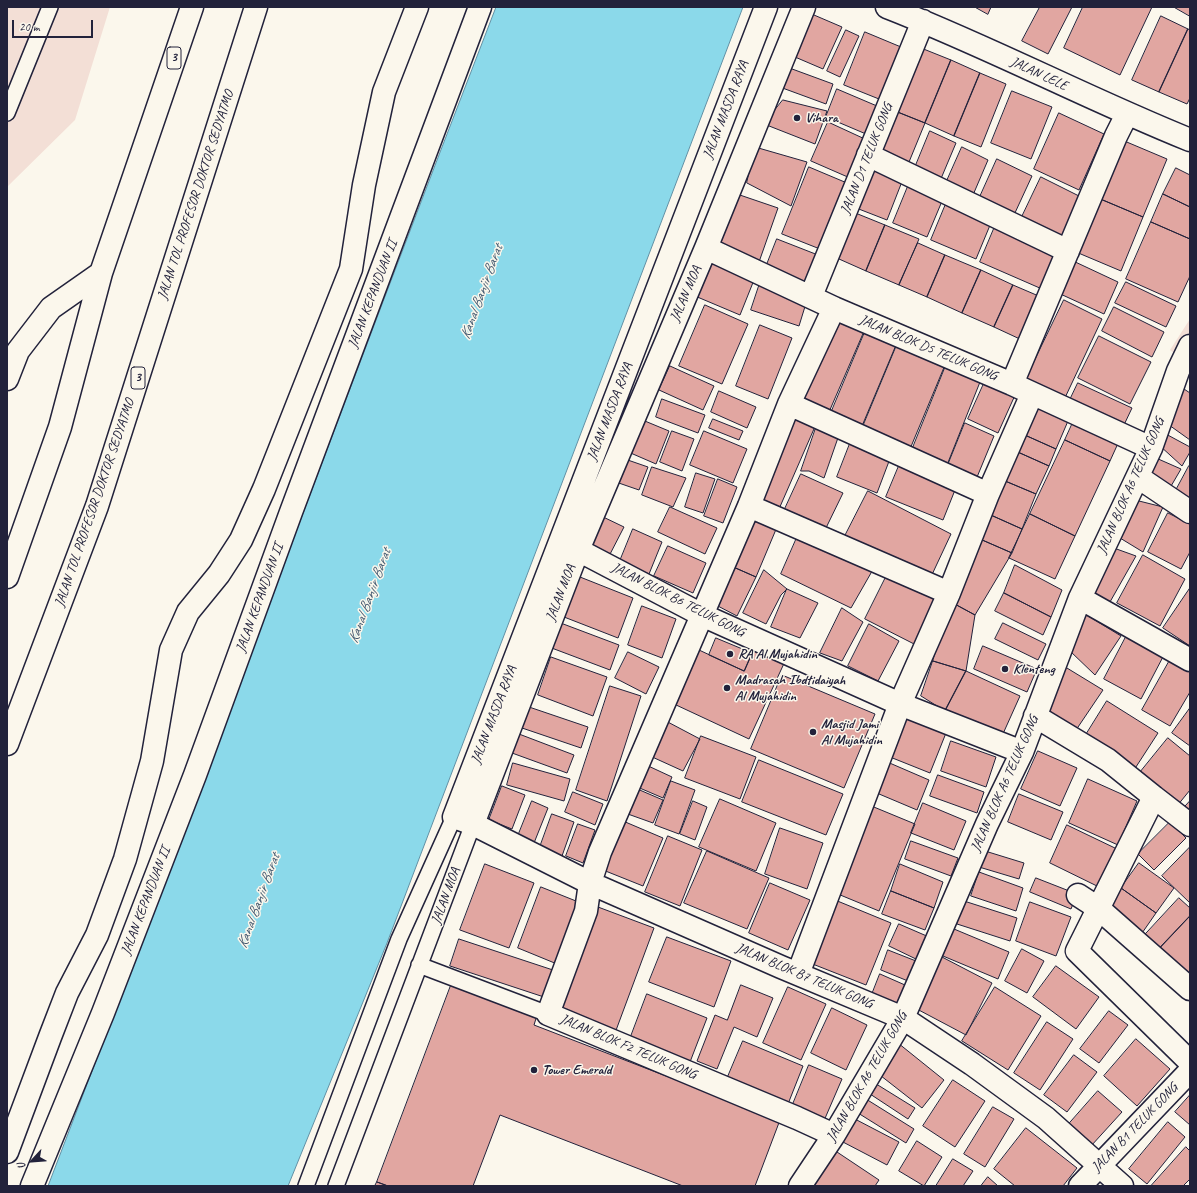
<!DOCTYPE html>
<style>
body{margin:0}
#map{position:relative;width:1197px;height:1193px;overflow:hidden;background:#fbf7ec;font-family:Caveat,sans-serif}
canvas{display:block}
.frame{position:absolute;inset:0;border:8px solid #22223b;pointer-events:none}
.north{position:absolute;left:12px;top:1141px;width:40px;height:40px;-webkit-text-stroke:3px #fbf7ec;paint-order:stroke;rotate:244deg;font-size:11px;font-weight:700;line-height:16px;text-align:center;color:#22223b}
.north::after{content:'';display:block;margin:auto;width:14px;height:18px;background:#22223b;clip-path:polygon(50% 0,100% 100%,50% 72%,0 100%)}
.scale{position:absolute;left:12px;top:20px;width:81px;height:18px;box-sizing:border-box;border:2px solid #22223b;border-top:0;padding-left:5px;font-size:12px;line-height:14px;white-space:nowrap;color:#22223b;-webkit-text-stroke:3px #fbf7ec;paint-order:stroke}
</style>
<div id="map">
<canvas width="1197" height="1193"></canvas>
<div class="frame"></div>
<div class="north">U</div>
<div class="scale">20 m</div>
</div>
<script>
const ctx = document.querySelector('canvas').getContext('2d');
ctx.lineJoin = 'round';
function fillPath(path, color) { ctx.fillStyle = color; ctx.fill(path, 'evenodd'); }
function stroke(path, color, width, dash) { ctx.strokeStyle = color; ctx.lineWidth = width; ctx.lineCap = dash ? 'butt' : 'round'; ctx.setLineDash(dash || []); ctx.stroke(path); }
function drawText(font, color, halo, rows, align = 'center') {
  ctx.font = font + ' Caveat,sans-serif'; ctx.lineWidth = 3; ctx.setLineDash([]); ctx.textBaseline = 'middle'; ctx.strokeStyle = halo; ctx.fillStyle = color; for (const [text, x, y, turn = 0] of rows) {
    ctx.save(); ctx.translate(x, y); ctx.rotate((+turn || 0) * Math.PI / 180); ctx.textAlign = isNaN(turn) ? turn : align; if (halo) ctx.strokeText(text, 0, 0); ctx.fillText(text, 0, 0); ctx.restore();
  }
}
fillPath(new Path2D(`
 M7,7h103l-35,113 -68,67z
 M1190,319v45l-20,-14z`), '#f3dfd6');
const water = new Path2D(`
 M496,7h247l-356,936 -99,243h-240c151,-392 296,-787 448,-1179z`);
fillPath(water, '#8bd9ea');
stroke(water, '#6190a4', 1);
const building = new Path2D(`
 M975,7h16l-3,7z
 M1040,7h32l-24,47 -26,-13z
 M1083,7h69l-32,68 -56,-27z
 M1174,7h16v9z
 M807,12l35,15 -19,42 -35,-15z
 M1161,16l27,13 -29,63 -27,-12z
 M1188,29l2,1v68l-3,6 -28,-12z
 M846,30l13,6 -19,41 -13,-6z
 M865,32l36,15 -22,52 -35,-14z
 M921,48l30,12 -26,63 -30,-12z
 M951,60l29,13 -26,63 -29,-13z
 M784,66l49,18 -7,20 -49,-18z
 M980,73l26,11 -25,63 -27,-11z
 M837,89l40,17 -11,28 -40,-17z
 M1012,91l40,16 -21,52 -40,-16z
 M783,100l44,11 -12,33 -51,-20z
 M895,111l30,12 -16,39 -30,-12z
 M1059,113l45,21 -25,56 -45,-21z
 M828,122l39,18 -17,38 -39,-17z
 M930,131l26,12 -16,38 -26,-11z
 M1122,140l45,19 -24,58 -45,-19z
 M755,147l52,15 -16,44 -44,-23z
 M962,147l26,13 -15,35 -27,-12z
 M997,159l35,17 -18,39 -35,-16z
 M868,165l35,14 -16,41 -36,-14z
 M809,167l38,16 -27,66 -38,-15z
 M1176,168l14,7v32l-27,-13z
 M1041,177l40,20 -21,43 -40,-19z
 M911,179l34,15 -18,43 -34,-14z
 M731,192l47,16 -19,54 -47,-16z
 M1163,194l27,13v32l-39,-17z
 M1098,198l45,19 -22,54 -45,-19z
 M948,199l45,19 -17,41 -45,-19z
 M848,210l37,15 -19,46 -36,-16z
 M1151,222l39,17v37l-12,26 -52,-23z
 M996,224l62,26 -16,39 -62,-27z
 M885,225l34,14 -20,46 -33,-14z
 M777,239l41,16 -13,34 -41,-17z
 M918,243l27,12 -18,42 -28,-12z
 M945,255l36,15 -19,43 -35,-16z
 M1071,260l47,22 -14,32 -48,-22z
 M709,261l45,19 -14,35 -45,-19z
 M981,270l32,15 -19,42 -32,-14z
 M1126,282l50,24 -10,21 -51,-24z
 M760,283l47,17 -8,26 -48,-16z
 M1013,285l28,12 -19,43 -28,-13z
 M1064,300l38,19 -39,83 -39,-19z
 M705,305l43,19 -26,60 -43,-18z
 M1114,307l50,25 -12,25 -50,-26z
 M833,315l32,14 -36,83 -32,-14z
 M760,325l32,13 -24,61 -32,-13z
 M865,332l31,13 -34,81 -31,-13z
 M1099,336l52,26 -21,42 -52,-26z
 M897,345l48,20 -35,84 -48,-20z
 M670,366l44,20 -11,24 -44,-20z
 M945,368l35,14 -33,83 -35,-15z
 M986,379l30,14 -18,40 -30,-14z
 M1078,383l54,25 -9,19 -54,-25z
 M1181,387l9,6v47l-21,-15z
 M719,391l37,16 -9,21 -36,-16z
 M1033,397l38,17 -15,35 -38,-17z
 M662,399l43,16 -7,18 -42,-16z
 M791,411l26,11 -38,87 -24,-10z
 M1075,418l45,21 -10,22 -45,-21z
 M640,419l29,12 -13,33 -30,-13z
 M713,419l30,12 -4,9 -30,-12z
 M965,423l29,13 -19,46 -29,-12z
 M817,425l23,7 -16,46 -15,-7h-8z
 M672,431l22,8 -12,32 -22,-9z
 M704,431l43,18 -14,34 -43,-18z
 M1018,432l38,17 -7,17 -38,-17z
 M1164,433l26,14v5l-8,14 -23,-21z
 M1065,440l45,21 -35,75 -45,-22z
 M851,441l40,15 -14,37 -40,-16z
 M1011,449l38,17 -13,28 -38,-16z
 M619,457l29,10 -9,23 -29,-10z
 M1156,458l25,11 -14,24 -21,-21z
 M901,461l56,24 -14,35 -57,-23z
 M1189,466l1,1v36l-16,-9z
 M652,467l34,11 -13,29 -31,-12z
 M696,473l19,6 -12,34 -18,-6z
 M801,474l42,19 -18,37 -41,-19z
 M998,478l38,16 -14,35 -38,-17z
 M718,479l19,8 -14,36 -19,-7z
 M868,491l83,43 -22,47 -84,-45z
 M1135,500l28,7 -20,45 -23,-14z
 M670,507l47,21 -12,26 -47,-22z
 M984,512l38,17 -10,24 -39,-17z
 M1168,513l22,11v28l-9,17 -33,-17z
 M1030,514l45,22 -20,43 -46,-21z
 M599,515l25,12 -17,33 -25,-13z
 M750,516l27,11 -21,50 -25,-11z
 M633,529l29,13 -13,32 -29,-13z
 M799,533l76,33 -24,42 -70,-34z
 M973,536l39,17 -37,62 -24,-13z
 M668,546l38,17 -13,30 -39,-17z
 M1111,547l25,9 -30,53 -11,-14z
 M1143,555l42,24 -25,47 -43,-23z
 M1015,565l47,25 -11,27 -47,-24z
 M731,566l25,11 -19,39 -23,-12z
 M764,570l23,19 -6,6 -15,29 -23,-11z
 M889,571l53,27 -24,48 -53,-27z
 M580,577l53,21 -15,40 -54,-21z
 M1190,588v58l-27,-18z
 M787,589l31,14 -18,35 -29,-11z
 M1004,593l47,24 -8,18 -48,-24z
 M951,602l24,13 -9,56 -33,-10z
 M642,606l34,13 -14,39 -34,-13z
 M842,608l21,14 -21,39 -22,-8z
 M1085,614l36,22 -26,39 -25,-24z
 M558,622l61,23 -9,25 -61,-23z
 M1003,623l43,21 -8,16 -43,-21z
 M869,624l30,17 -21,40 -30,-15z
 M1128,633l37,20 -24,46 -37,-20z
 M716,638l36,15 -8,18 -35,-16z
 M757,643l30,14 -38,82 -75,-35 25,-54 45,21z
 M983,646l54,23 -10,23 -53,-23z
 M628,652l31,15 -13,27 -31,-16z
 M551,657l56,20 -14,39 -55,-21z
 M1170,660l20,11v21l-20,34 -28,-16z
 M933,661l33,10 -21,40 -24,-15z
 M1062,665l41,25 -29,43 -24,-22z
 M966,671l54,25 -18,40 -57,-25z
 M782,675l93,39 -31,74 -93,-39z
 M610,686l31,10 -34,105 -31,-11z
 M1107,701l51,32 -24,37 -50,-32z
 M529,707l59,20 -7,21 -59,-20z
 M1190,708v38l-18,-13z
 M905,717l41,16 -16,40 -40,-16z
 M664,720l36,19 -17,32 -33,-15z
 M519,734l55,21 -7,18 -55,-20z
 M701,736l55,21 -16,42 -55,-21z
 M1168,738l22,18v34l-13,16 -39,-31z
 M951,741l45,16 -10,30 -45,-16z
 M1038,751l39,17 -17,38 -39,-17z
 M759,760l84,34 -17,41 -84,-33z
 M885,761l44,19 -12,30 -45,-19z
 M513,763l57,16 -6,22 -57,-16z
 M644,764l28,13 -9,21 -28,-12z
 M938,775l46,17 -7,21 -47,-17z
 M1088,779l49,22 -19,44 -49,-22z
 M671,781l24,9 -16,44 -24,-9z
 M502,786l23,9 -13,34 -23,-9z
 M635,788l28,12 -10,23 -28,-10z
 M573,792l30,12 -8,21 -30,-13z
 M1019,794l44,18 -12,28 -43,-18z
 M720,799l56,24 -20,48 -57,-24z
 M532,801l16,7 -14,35 -16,-7z
 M693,801l14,6 -12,33 -15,-6z
 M1190,801v19l-9,-9z
 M923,803l43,18 -12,29 -43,-17z
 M869,805l46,19 -36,87 -46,-19z
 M552,814l22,8 -12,34 -22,-9z
 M623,821l40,17 -20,48 -40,-16z
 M1170,822l16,16 -32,32 -16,-16z
 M578,824l17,6 -12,33 -17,-7z
 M1067,825l50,24 -18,38 -49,-24z
 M780,828l43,15 -16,46 -42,-15z
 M668,836l34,14 -22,56 -35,-14z
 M911,841l47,17 -7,18 -46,-17z
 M1190,847v56l-28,-27z
 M707,851l62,27 -22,51 -63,-26z
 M985,851l39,12 -5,16 -40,-12z
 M1139,863l35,25 -18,25 -35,-25z
 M485,864l49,19 -25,65 -49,-18z
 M900,864l43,18 -9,26 -43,-17z
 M979,872l44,16 -7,23 -45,-15z
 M1036,878l41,16 -6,15 -41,-17z
 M770,883l40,17 -22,50 -39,-17z
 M541,887l40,16 -24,61 -39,-16z
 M1121,888l35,25 -16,23 -35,-26z
 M891,891l43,17 -9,22 -43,-16z
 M1179,898l11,10v8l-33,35 -15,-13z
 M835,900l56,23 -25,62 -56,-22z
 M964,901l53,17 -7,23 -53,-17z
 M1030,902l41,15 -15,39 -40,-15z
 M590,904l64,24 -39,105 -63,-24z
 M1190,916v67l-33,-32z
 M899,924l30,13 -11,23 -29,-14z
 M954,929l55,23 -11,27 -55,-23z
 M667,937l64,24 -17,46 -65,-25z
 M459,939l100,33 -9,27 -100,-33z
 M1022,949l22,12 -17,32 -22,-12z
 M888,950l28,11 -8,20 -27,-11z
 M942,957l50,26 -26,52 -51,-27z
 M1056,966l43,31 -23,32 -43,-32z
 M880,974l25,11 -11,27 -25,-10z
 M453,980l85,32 -4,13 246,95 -25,66h-72l-183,-71 -27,71h-85l-11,-4z
 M741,985l32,13 -16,39 -23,-10 -17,42 -20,-8 18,-46 12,5z
 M788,987l38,17 -25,56 -38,-17z
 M995,987l46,29 -33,54 -46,-29z
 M647,994l60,24 -17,44 -60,-23z
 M832,1008l35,17 -21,45 -35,-17z
 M1109,1011l19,14 -29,38 -19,-14z
 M1047,1022l26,17 -33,51 -26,-17z
 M1136,1039l34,30 -33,37 -33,-30z
 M743,1041l60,25 -15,38 -61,-25z
 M898,1043l46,37 -22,28 -46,-36z
 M1074,1055l23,17 -30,40 -23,-17z
 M809,1065l33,14 -19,44 -32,-14z
 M953,1080l32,21 -30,46 -32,-21z
 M873,1082l42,26 -7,11 -41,-27z
 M1098,1091l24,21 -31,34 -23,-21z
 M1190,1095v30l-15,-13z
 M866,1099l48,30 -8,14 -48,-30z
 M993,1107l21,12 -29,48 -21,-13z
 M853,1118l46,24 -12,23 -46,-24z
 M1168,1122l17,15 -38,47 -18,-15z
 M1026,1128l51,40 -14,18h-48l-21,-17z
 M917,1141l25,16 -18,29 -25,-15z
 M1186,1147l4,4v28l-7,7h-32z
 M831,1148l48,32 -4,6h-69z
 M953,1159l20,12 -10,15h-27z
 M988,1177l10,9h-17z
 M377,1182l11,4h-13z`);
fillPath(building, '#e1a6a1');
stroke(building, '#22223b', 1);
const lane = new Path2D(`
 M7,113l43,-106
 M419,965l129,49
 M306,1186l93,-247 55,-122
 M336,1186l137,-362`);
const street = new Path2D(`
 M766,7l-312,810 19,7 117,59 191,84 122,51 69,46 74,54 76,68
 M887,7c103,40 201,92 303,133
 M868,155l200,96
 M706,248l128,60 178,76 139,64
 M811,296l112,-275
 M1012,384l104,-248 11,-22
 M789,404l199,90
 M1138,477l52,35
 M749,506l200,87
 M578,550l124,65 198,89 122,48
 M1080,598l110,62
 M1035,716l73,44 46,37
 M473,824l105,-274 128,-302 98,-241
 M1190,825l-36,-28 -77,154 113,111
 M1078,895l20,13 92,81
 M798,974l102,-270 49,-111 39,-99 44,-100
 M834,1135l-37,-17 -249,-104 38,-103 4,-28 10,-31 149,-346 40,-102 45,-96
 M7,1152l43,-115 17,-44 30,-58 28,-76 27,-98 19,-111 17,-38 31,-38 22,-34 23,-51 87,-220 13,-84 20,-93 33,-85
 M32,1186l71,-173 92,-238 96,-263 189,-505
 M800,1186l34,-51 69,-117 84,-194 35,-72 58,-154 71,-150 27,-77 12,-25
 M1080,1186l110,-115`);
const highway = new Path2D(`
 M7,379l11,-28 33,-43 50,-35
 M7,577l53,-150 41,-154 91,-266
 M7,744l90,-238 159,-499`);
stroke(lane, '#22223b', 18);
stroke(street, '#22223b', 25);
stroke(highway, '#22223b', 25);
stroke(lane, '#fbf7ec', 15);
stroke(street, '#fbf7ec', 22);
stroke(highway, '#fbf7ec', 22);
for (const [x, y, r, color] of [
 [797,118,4,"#22223b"],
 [730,654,4,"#22223b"],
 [1005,669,4,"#22223b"],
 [727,688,4,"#22223b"],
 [813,732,4,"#22223b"],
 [534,1070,4,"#22223b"]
]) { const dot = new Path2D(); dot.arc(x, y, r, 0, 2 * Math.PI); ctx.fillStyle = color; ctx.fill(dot); stroke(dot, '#fbf7ec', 1.5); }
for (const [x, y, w] of [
 [174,58,14],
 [138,378,14]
]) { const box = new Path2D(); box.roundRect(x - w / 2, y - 11, w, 22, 3); ctx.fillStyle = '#fbf7ec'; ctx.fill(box); stroke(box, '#22223b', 1); }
drawText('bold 13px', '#22223b', null, [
 ["3",174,58],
 ["3",138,378]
]);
drawText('14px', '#22223b', '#fbf7ec', [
 ["JALAN LELE",1039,74,25],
 ["JALAN MASDA RAYA",726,110,-69],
 ["JALAN D1 TELUK GONG",867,159,-68],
 ["JALAN TOL PROFESOR DOKTOR SEDYATMO",196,195,-72],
 ["JALAN KEPANDUAN II",373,294,-69],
 ["JALAN MOA",686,294,-67],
 ["JALAN BLOK D5 TELUK GONG",928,348,23],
 ["JALAN MASDA RAYA",610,412,-69],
 ["JALAN BLOK A6 TELUK GONG",1131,486,-66],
 ["JALAN TOL PROFESOR DOKTOR SEDYATMO",95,503,-71],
 ["JALAN MOA",561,593,-69],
 ["JALAN KEPANDUAN II",260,598,-70],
 ["JALAN BLOK B6 TELUK GONG",678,600,27],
 ["JALAN MASDA RAYA",494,715,-69],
 ["JALAN BLOK A6 TELUK GONG",1005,784,-66],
 ["JALAN MOA",446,896,-70],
 ["JALAN KEPANDUAN II",146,901,-69],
 ["JALAN BLOK B7 TELUK GONG",804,976,23],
 ["JALAN BLOK F2 TELUK GONG",628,1047,23],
 ["JALAN BLOK A6 TELUK GONG",867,1077,-60],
 ["JALAN B1 TELUK GONG",1135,1128,-46]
]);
drawText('bold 14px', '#22223b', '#fbf7ec', [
 ["Vihara",805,118],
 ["RA Al Mujahidin",738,654],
 ["Klenteng",1013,669],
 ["Madrasah Ibdtidaiyah",735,680],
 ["Al Mujahidin",735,696],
 ["Masjid Jami",821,724],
 ["Al Mujahidin",821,740],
 ["Tower Emerald",542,1070]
], 'left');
drawText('italic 15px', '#425970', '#fbf7ec', [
 ["Kanal Banjir Barat",482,292,-70],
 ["Kanal Banjir Barat",370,596,-70],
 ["Kanal Banjir Barat",259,901,-70]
]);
</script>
